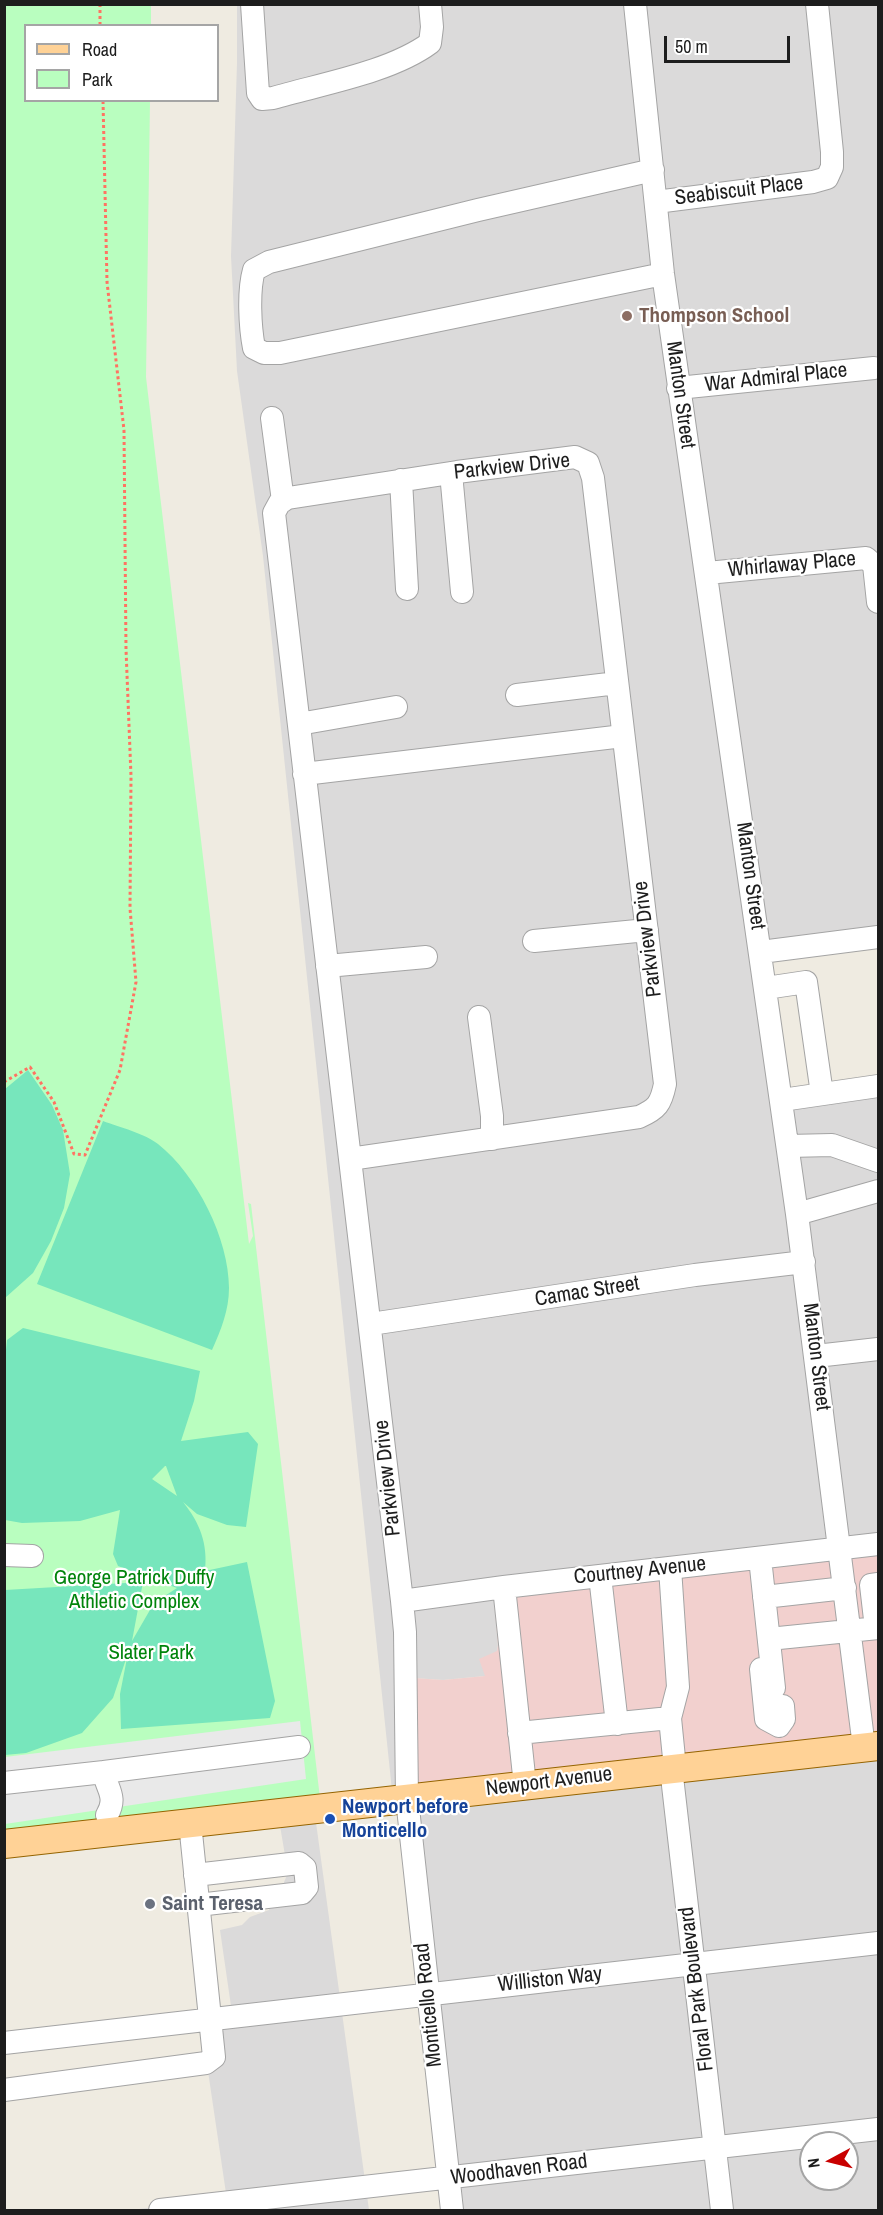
<!DOCTYPE html>
<style>
body{margin:0}
#map{position:relative;width:883px;height:2215px;overflow:hidden;background:#efebe1;font-family:"Archivo Narrow",sans-serif}
canvas{display:block}
.frame{position:absolute;inset:0;border:6px solid #1d1d1d;pointer-events:none}
.legend{position:absolute;left:24px;top:24px;width:195px;height:78px;box-sizing:border-box;background:#fff;border:2px solid #a5a5a5;margin:0;padding:8px 10px;list-style:none;font-size:18px;color:#1d1d1d}
.legend li{display:flex;align-items:center;gap:12px;height:30px}
.legend b{width:30px;border:2px solid #a5a5a5}
.north{position:absolute;left:799px;top:2131px;width:60px;height:60px;box-sizing:border-box;background:#fff;border:2px solid #a5a5a5;border-radius:50%;rotate:263deg;font-size:16px;font-weight:700;line-height:24px;text-align:center;color:#1d1d1d}
.north::after{content:'';display:block;margin:auto;width:21px;height:27px;background:#c90000;clip-path:polygon(50% 0,100% 100%,50% 72%,0 100%)}
.scale{position:absolute;left:664px;top:36px;width:126px;height:27px;box-sizing:border-box;border:3px solid #1d1d1d;border-top:0;padding-left:8px;font-size:18px;line-height:21px;white-space:nowrap;color:#1d1d1d;-webkit-text-stroke:4px #fff;paint-order:stroke}
</style>
<div id="map">
<canvas width="883" height="2215"></canvas>
<div class="frame"></div>
<ul class="legend">
<li><b style="height:8px;background:#ffd296"></b>Road</li>
<li><b style="height:16px;background:#b9febf"></b>Park</li>
</ul>
<div class="north">N</div>
<div class="scale">50 m</div>
</div>
<script>
const ctx = document.querySelector('canvas').getContext('2d');
ctx.lineJoin = 'round';
function fillPath(path, color) { ctx.fillStyle = color; ctx.fill(path, 'evenodd'); }
function stroke(path, color, width, dash) { ctx.strokeStyle = color; ctx.lineWidth = width; ctx.lineCap = dash ? 'butt' : 'round'; ctx.setLineDash(dash || []); ctx.stroke(path); }
function drawText(font, color, halo, rows, align = 'center') {
  ctx.font = font + ' "Archivo Narrow",sans-serif'; ctx.lineWidth = 4.5; ctx.setLineDash([]); ctx.textBaseline = 'middle'; ctx.strokeStyle = halo; ctx.fillStyle = color; for (const [text, x, y, turn = 0] of rows) {
    ctx.save(); ctx.translate(x, y); ctx.rotate((+turn || 0) * Math.PI / 180); ctx.textAlign = isNaN(turn) ? turn : align; if (halo) ctx.strokeText(text, 0, 0); ctx.fillText(text, 0, 0); ctx.restore();
  }
}
fillPath(new Path2D(`
 M237,5h641v927l-109,19 21,158 88,-12v449l-385,44 5,55 -1,6 -12,25 -42,4 -30,-2 465,67v465h-428l-50,-410h-7l-130,-1244 -26,-185 -6,-115 6,-193zM811,2143h36v36h-36z
 M314,1808l55,402h-240l98,-10 -23,-156 28,-31 -12,-83 22,-5 8,-8 19,-7 4,-16 11,-1v-11l4,-9 -10,-59z`), '#dbdada');
fillPath(new Path2D(`
 M878,1546v199l-464,52 -1,-119 30,2 42,-4 -6,-17 18,-8 1,-6 -5,-56z`), '#f2d0ce');
fillPath(new Path2D(`
 M4,5h147v20l-125,1v74l124,1 -4,276 103,867 4,-8 -5,-33 3,1 70,603 -317,36z`), '#b9febf');
fillPath(new Path2D(`
 M28,1070l24,35 11,25 7,44 -6,34 -13,33 -18,32 -28,25v-209z
 M103,1121c16,6 43,13 55,23 39,31 71,95 71,144 0,22 -8,42 -17,62l-175,-66z
 M23,1328l177,43 -6,30 -13,40 67,-9 10,12 -12,83 -19,-2 -30,-11 -14,-12c17,21 25,42 22,69l42,-9 28,139 -5,17 -149,11 -1,-35 8,-41 -15,45 -31,35 -56,20 -21,2v-165l138,-8 -11,59 22,-38 23,-15 -59,-22 -5,-12 7,-44 -40,11 -58,2 -17,-3 -1,-151 3,-29zM165,1466h1l11,30 -25,-17z`), '#77e6bc');
fillPath(new Path2D(`
 M300,1721l6,58 -301,45v-67z`), '#e9e9e9');
const minor = new Path2D(`
 M252,4l6,89 4,6 11,-1c48,-14 118,-26 157,-55l2,-16 -2,-23
 M635,4l28,270 134,940 67,533
 M653,170l-175,40 -209,52 -15,8c-6,21 -4,57 0,78l10,5h16l383,-79
 M656,202l157,-20 14,-4 5,-11v-15l-15,-148
 M678,388l196,-20
 M272,418l11,83
 M451,473l11,119
 M401,480l6,109
 M707,573l159,-15 8,7 4,37
 M517,695l100,-12
 M299,724l97,-17
 M304,774l319,-38
 M534,941l113,-11
 M761,952l117,-15
 M327,966l99,-9
 M766,988l40,-6 16,112
 M479,1017l13,99v23
 M782,1100l96,-14
 M788,1146l44,-1 46,16
 M350,1159l289,-42c18,-8 22,-13 26,-33l-72,-606 -5,-15 -13,-6 -118,15 -169,26 -8,4 -6,11 128,1088 3,31 2,167 45,411
 M797,1214l81,-23
 M371,1324l324,-49 109,-13
 M816,1356l62,-7
 M4,1555l28,1
 M760,1558l14,130
 M670,1568l8,119 -8,31 5,50
 M600,1576l17,148
 M504,1587l21,198
 M764,1597l81,-9
 M402,1601l102,-14 374,-43
 M876,1628l-5,-43 7,-1
 M769,1639l109,-11
 M761,1669l5,50 13,7
 M779,1726l5,-7 -1,-13
 M519,1733l151,-15
 M671,1768l51,442
 M4,1783l100,-11
 M107,1815c11,-19 -1,-26 -3,-43l195,-25
 M195,1875l104,-12 6,5 2,19 -5,6 -104,12
 M4,2043l874,-100
 M4,2090l202,-27 8,-6 -24,-234
 M160,2210l718,-81`);
const major = new Path2D(`
 M4,1844l874,-98`);
stroke(minor, '#a4a4a4', 24);
stroke(major, '#956400', 30);
stroke(new Path2D(`
 M100,4v22
 M4,1082l26,-15 24,35 20,52 11,1 35,-85 16,-88 -6,-74 1,-132 -5,-127 -2,-219 -17,-148 -4,-182`), '#ff7362', 3, [3, 3]);
stroke(minor, '#fff', 22);
stroke(major, '#ffd296', 28);
for (const [x, y, r, color] of [
 [627,316,6,"#8d6e63"],
 [330,1819,6,"#1a4fb4"],
 [150,1904,6,"#6b7280"]
]) { const dot = new Path2D(); dot.arc(x, y, r, 0, 2 * Math.PI); ctx.fillStyle = color; ctx.fill(dot); stroke(dot, '#fff', 2); }
drawText('21px', '#1d1d1d', '#fff', [
 ["Seabiscuit Place",739,191,-7],
 ["War Admiral Place",776,378,-6],
 ["Manton Street",680,395,82],
 ["Parkview Drive",512,467,-6],
 ["Whirlaway Place",792,565,-5],
 ["Manton Street",750,876,82],
 ["Parkview Drive",648,939,-97],
 ["Camac Street",587,1292,-9],
 ["Manton Street",816,1357,83],
 ["Parkview Drive",388,1478,-96],
 ["Courtney Avenue",640,1571,-6],
 ["Newport Avenue",549,1782,-7],
 ["Williston Way",550,1980,-6],
 ["Floral Park Boulevard",697,1989,-97],
 ["Monticello Road",429,2005,-96],
 ["Woodhaven Road",519,2170,-7]
]);
drawText('bold 21px', '#785e54', '#fff', [
 ["Thompson School",639,316]
], 'left');
drawText('21px', '#01840c', '#fff', [
 ["George Patrick Duffy",134,1578],
 ["Athletic Complex",134,1602],
 ["Slater Park",151,1653]
]);
drawText('bold 21px', '#164399', '#fff', [
 ["Newport before",342,1807],
 ["Monticello",342,1831]
], 'left');
drawText('bold 21px', '#5b616d', '#fff', [
 ["Saint Teresa",162,1904]
], 'left');
</script>
